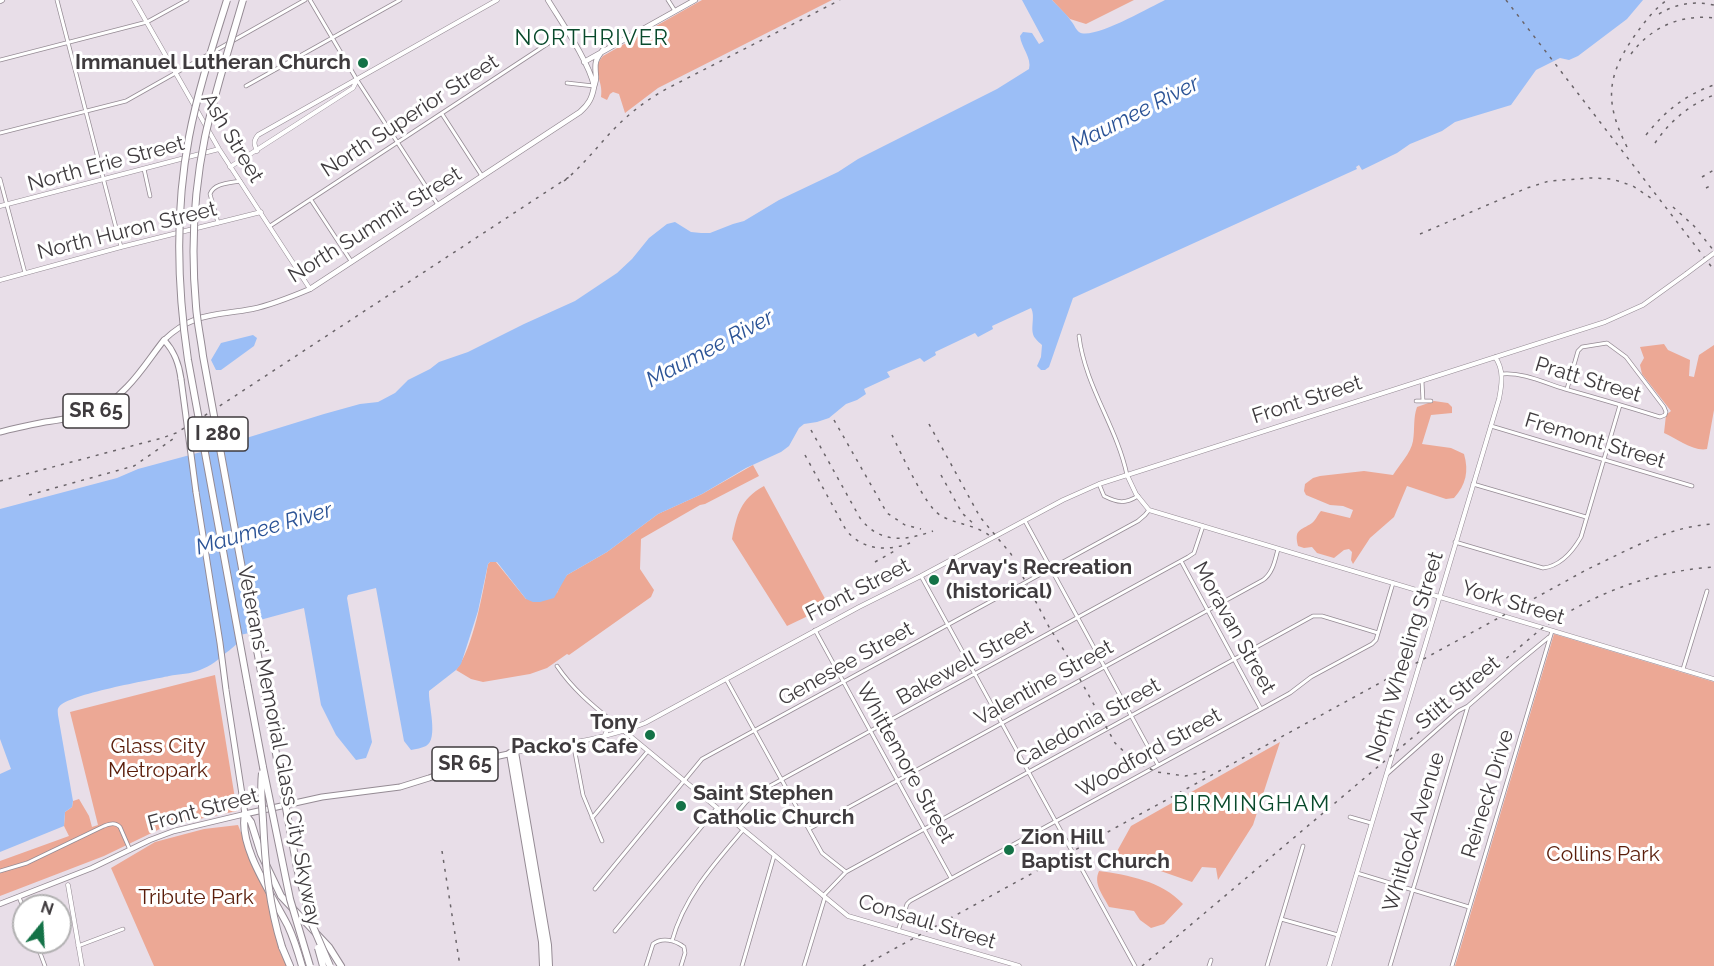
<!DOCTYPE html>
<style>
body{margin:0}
#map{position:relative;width:1714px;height:966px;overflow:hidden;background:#e8dee8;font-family:Raleway,sans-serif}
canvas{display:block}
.north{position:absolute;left:12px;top:894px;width:60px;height:60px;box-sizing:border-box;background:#fff;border:2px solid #b2b1b2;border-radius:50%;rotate:18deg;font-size:16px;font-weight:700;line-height:24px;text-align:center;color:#3f3b3e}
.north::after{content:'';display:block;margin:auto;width:21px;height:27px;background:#147247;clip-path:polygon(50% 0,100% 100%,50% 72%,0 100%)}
</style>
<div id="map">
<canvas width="1714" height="966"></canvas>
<div class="north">N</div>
</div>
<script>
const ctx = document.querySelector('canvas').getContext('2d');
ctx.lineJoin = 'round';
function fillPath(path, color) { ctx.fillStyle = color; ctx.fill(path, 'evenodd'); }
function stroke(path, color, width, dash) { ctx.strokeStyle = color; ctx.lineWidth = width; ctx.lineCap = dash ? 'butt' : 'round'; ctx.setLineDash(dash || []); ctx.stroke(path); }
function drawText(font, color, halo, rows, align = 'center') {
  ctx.font = font + ' Raleway,sans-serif'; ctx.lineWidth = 6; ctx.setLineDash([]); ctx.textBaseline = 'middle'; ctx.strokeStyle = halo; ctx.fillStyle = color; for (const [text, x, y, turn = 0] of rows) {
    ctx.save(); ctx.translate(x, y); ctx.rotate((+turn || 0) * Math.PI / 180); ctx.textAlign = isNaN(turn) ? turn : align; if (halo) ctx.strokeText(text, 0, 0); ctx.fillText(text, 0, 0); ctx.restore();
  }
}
fillPath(new Path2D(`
 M702,0h130l-174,88 -33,25 -6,-19 -6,-2 -3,2 -3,6 -6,-3c3,-17 -11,-26 2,-41z
 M1052,0h82l-48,24 -16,-5z
 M1664,344l4,6 22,10 -1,16 5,1 5,-22 15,-10v65l-7,39c-13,3 -31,-11 -43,-16l2,-18 5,-4 -29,-37 -2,-9 4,-7 -4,-11z
 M1434,401l14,2 4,4v6l-21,2 -9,29 29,4 13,6c5,17 2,31 -10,44l-8,1 -39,-13 -13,31 -24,21 -17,26 -2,-4 1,-8 -3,-3 -5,1 -10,8 -17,-5 -5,-6 -8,1 -6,-2c-4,-17 2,-15 14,-23 4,-3 6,-9 9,-12l29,7 3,-8 -10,-4 -13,-1 -24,-10 -2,-4 1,-7 8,-6 7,-2 44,-5 29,4c6,-10 18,-22 20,-34 2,-12 0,-23 4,-34z
 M753,465l6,11 -54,28 -5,1 -59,34 -1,30 14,21 -3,7 -82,58 -2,-1 -20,14 -17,6 -47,8 -12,-3 -15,-9c17,-21 27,-78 32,-106l2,-2h6l30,37 31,-6 4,-10 6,-8 40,-23 51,-38 44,-20z
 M764,486l65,120 -42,20 -55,-87c5,-24 8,-40 32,-53z
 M1554,634l160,48v284h-259z
 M215,675l22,136 -71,15 -62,30 -104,40v-35l69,-25 -5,-10 1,-14 7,-5 1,-6 6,-2 10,17 3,11 6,-2 -28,-113z
 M1280,742l-27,83 -35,55 -2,-12 -14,-1 -10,15 -77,-27 16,-29z
 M238,825l19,49 10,21 13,57 7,14h-133l-43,-98 44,-26 49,-13z
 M1099,871c29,4 63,10 84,33l-19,20 -13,4 -11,-8 -6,-9 -25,-4c-6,-12 -16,-23 -10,-36z`), '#eca895');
fillPath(new Path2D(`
 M1022,0h30c6,7 14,13 19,21 3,3 5,9 8,11 13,9 71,-25 86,-32h478l-16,19 -49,37 -9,4 -9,-2 -24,12 -25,35 -56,17 -13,9 -32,13 -13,9 -35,17 -3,-5 -3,2 1,2 -284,129 -24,69 -4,3h-4l-4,-4 4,-9 1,-12c-2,-2 -5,-4 -7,-7 -6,-8 1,-21 -4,-30l-39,18 1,3 -15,8 -3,-4 -40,19 1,3 -12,7 -4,-4 -33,14 3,5 -26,12 2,5 -9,6 -11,4 -17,14 -12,4 -13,2 -5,4 -10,18 -8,6 -35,16 -44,26 -44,20 -51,38 -40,23 -13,23 -14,4h-7l-7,-3 -29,-37h-7l-2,2 -10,47 -17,53 -5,6 -27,21c-1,13 10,48 -3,55 -4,2 -10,3 -15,4l-7,-9 -28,-153 -28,7 -1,3 25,144 -6,16 -10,2 -20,-25 -15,-30 -17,-97 -55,15 -2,3 2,7 -9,2c-1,8 -6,12 -13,17 -8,7 -16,14 -27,18 -9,4 -21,4 -31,6 -18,4 -101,18 -110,31 -2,2 -1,5 -1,8l15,86 -1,6 -7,5 -1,14 -64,26v-78l11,-5 -11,-30v-230l117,-31 21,-9 63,-17 123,-38 36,-10 18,-2 17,-9 13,-13 22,-11 9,-7 29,-10 56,-28 51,-23 42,-28 15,-14 17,-21 18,-14 8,-2 16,10 10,1h9l23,-9 11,-3 35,-21 59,-28 20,-13 139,-70 32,-20c3,-11 -8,-22 -9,-33l3,-4 9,1 7,11 5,-3z
 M253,335l4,3 -3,8 -33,24h-5l-5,-10 10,-17z`), '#9bbef6');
const minor = new Path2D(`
 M57,0l64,247
 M310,0l47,80 81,125
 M668,0l7,11
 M0,60l147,-38 40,-22
 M567,83l27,3
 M246,86l154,-86
 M442,114l40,62
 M0,133l126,-32 179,-101
 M144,169l6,27
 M0,179l25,94
 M311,200l40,61
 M218,223l-8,-29c4,-11 20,-11 30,-13
 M270,226l297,-195
 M1079,336c6,50 38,91 48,139
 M1502,374c21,-2 43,9 63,15 32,9 63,18 95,28l5,-2 1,-3 -2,-5 -38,-50 -19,-14 -25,4 -4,4 -11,38
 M1422,381l1,20
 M1416,401h15
 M1491,426l201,60
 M1099,484l5,12c14,7 21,8 34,0
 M1473,484l113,33
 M1025,521l133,244
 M1455,542l88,26c17,-2 30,-17 38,-31l39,-132
 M1181,561l80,148
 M921,576l214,390
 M815,630l136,248
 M557,666c18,27 43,45 67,65
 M1683,669l24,-78
 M726,679l96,174 24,19
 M573,742l10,53 19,46
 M1387,774l71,-63 10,-5 47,-41 34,-28
 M1350,817l21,6
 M592,818l56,-67
 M731,820l15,-18 11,-9 431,-236 6,-4 9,-27
 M809,829l454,-249c10,-7 12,-20 15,-31
 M0,871l27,-8 77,-37c6,-2 11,-4 16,1l10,23
 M1357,873l112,34
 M595,889l107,-130 436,-238 7,-6 4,-5
 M823,896l23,-24 467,-256h9l56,17
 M19,897l5,13
 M1281,919l57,16
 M615,931l102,-123
 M898,931l9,-27 3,-3 351,-192 29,-16 21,-16 61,-33 4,-4 17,-57
 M672,941c12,-44 42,-77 71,-111
 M36,942l9,24
 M78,946l45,-17
 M646,966l7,-22c9,-7 22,-4 31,3l1,6 -4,13
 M742,966l32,-110
 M804,966l21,-69
 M1209,966l2,-6
 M1267,966l36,-120
 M1390,966l78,-260
 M1452,966l100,-335`);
const tertiary = new Path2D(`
 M134,0l85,149 91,140
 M257,151c-3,-7 -4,-10 1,-16l239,-135
 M230,167l123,-79 4,-8
 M0,206l219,-57
 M0,280l121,-33 140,-35
 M1127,475l9,19 13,16 565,169
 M624,731l224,185 171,50
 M604,737l5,-11v-8
 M515,752c44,-7 89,-12 130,-29l214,-116 62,-31 142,-76 36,-16 506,-162 38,-17 43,-31
 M68,885l14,81
 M1329,966l170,-567c3,-15 5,-30 -4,-42`);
const secondary = new Path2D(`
 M548,0c14,23 41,62 46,86
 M0,1l2,-1
 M584,62l111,-62
 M164,340c29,-28 51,-24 88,-31 20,-4 39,-12 58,-20l270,-177c9,-8 12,-14 14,-25 1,-4 2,-5 2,-10 -1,-13 -2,-16 7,-27
 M0,904l92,-36 58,-28 24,-9 71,-17`);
const primary = new Path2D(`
 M0,432c15,-4 30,-7 45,-10 35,-5 56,-7 82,-35 14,-14 25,-32 37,-47 11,12 15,24 17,39
 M196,492l24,151 6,47 19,124 77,-17 78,-10 29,-9 42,-16 42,-9`);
const motorway = new Path2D(`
 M248,687l15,80
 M515,752l33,193 1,21
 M510,753l32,189 1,24
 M245,814l6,8 10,32 20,42 48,51 12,19
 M245,814c-7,33 28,82 43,112 6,13 10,26 14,40
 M297,868l14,54
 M282,947l8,19`);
stroke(minor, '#958b94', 4.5);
stroke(tertiary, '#958b94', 5);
stroke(secondary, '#958b94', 6);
stroke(primary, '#958b94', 7);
stroke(motorway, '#958b94', 8);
stroke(minor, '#fff', 3);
stroke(tertiary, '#fff', 4);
stroke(secondary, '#fff', 4.5);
stroke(primary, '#fff', 5);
stroke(motorway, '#fff', 6);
stroke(new Path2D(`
 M1506,0l208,270
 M1659,14c18,-11 35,-13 55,-9
 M1631,54c20,-27 50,-40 83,-36
 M1646,135c19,-24 39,-40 68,-50
 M1655,143c15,-22 34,-38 59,-48
 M1627,147c-22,-44 -21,-69 6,-109 10,-14 20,-28 34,-38
 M1702,177l12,-7
 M564,181c20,-16 34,-36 52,-54 17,-17 36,-31 58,-42l166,-85
 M1706,188l8,-4
 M1673,207l21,19 20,25
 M1420,234l107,-46 22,-7 42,-3 21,1 21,7 22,15
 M834,420l53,93 18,12 16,4
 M929,424l51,93 31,37 38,73 16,25 50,91 20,19 22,10 28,4 23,-5
 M811,430l49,88c20,26 45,23 73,13
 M892,435c9,18 33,71 48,80 16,10 36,9 51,22
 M805,455l41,75c16,20 40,22 64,13
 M941,475l21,38 14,13
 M0,481l162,-43 14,-5 36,-22 357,-234
 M29,495l105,-29 39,-27
 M875,562l23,-13
 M442,851l18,115
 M863,966l725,-397c41,-19 80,-43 126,-45
 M1142,966l399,-337c52,-35 110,-58 173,-62`), '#6a6469', 1.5, [3, 6]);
const tertiaryBridge = new Path2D(`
 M1686,274l28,-21`);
const primaryBridge = new Path2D(`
 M181,379l15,113`);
const motorwayBridge = new Path2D(`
 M227,0c-14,45 -29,90 -38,137 -14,74 -12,149 -1,223l60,327
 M243,0c-13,45 -28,91 -38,137 -11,54 -14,114 -9,169 1,16 5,33 7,50l94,512
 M263,767l27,132 20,67
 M262,773c-2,16 0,31 1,47 2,43 6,86 19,127
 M311,922l19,44
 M318,948l5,18`);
stroke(tertiaryBridge, '#958b94', 5, []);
stroke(primaryBridge, '#958b94', 7, []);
stroke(motorwayBridge, '#958b94', 8, []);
stroke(tertiaryBridge, '#fff', 4);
stroke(primaryBridge, '#fff', 5);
stroke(motorwayBridge, '#fff', 6);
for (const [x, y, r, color] of [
 [363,63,6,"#147247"],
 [934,580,6,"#147247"],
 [650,735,6,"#147247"],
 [681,806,6,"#147247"],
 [1009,850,6,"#147247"]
]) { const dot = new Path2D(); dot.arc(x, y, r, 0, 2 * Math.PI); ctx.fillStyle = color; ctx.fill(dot); stroke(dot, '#fff', 2); }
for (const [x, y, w] of [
 [96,411,66],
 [218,434,60],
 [465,764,66]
]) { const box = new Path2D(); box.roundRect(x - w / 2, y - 17, w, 34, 4.5); ctx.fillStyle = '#fff'; ctx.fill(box); stroke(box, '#3f3b3e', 1.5); }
drawText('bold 20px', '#3f3b3e', null, [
 ["SR 65",96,411],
 ["I 280",218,434],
 ["SR 65",465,764]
]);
drawText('bold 21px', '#3f3b3e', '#fff', [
 ["Immanuel Lutheran Church",351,63,"right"],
 ["Arvay's Recreation",946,568],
 ["(historical)",946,592],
 ["Tony",638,723,"right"],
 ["Packo's Cafe",638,747,"right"],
 ["Saint Stephen",693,794],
 ["Catholic Church",693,818],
 ["Zion Hill",1021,838],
 ["Baptist Church",1021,862]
], 'left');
drawText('21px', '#3f3b3e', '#fff', [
 ["North Superior Street",410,116,-33],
 ["Ash Street",232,138,59],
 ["North Erie Street",106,164,-15],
 ["North Summit Street",375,225,-32],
 ["North Huron Street",127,231,-14],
 ["Pratt Street",1588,380,17],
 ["Front Street",1307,400,-18],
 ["Fremont Street",1595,441,17],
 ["Front Street",858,590,-27],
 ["York Street",1513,603,17],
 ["Moravan Street",1234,628,61],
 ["North Wheeling Street",1405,657,-73],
 ["Bakewell Street",965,663,-29],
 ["Genesee Street",846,664,-29],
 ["Valentine Street",1044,683,-29],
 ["Stitt Street",1458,693,-40],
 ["Caledonia Street",1088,723,-29],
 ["Veterans' Memorial Glass City Skyway",279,746,79],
 ["Woodford Street",1149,753,-29],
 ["Whittemore Street",905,763,61],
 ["Reineck Drive",1488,794,-73],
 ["Front Street",203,810,-15],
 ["Whitlock Avenue",1414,832,-73],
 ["Consaul Street",927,922,17]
]);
drawText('21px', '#5a1d0a', '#fff', [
 ["Glass City",158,747],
 ["Metropark",158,771],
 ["Collins Park",1603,855],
 ["Tribute Park",196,898]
]);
ctx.letterSpacing = '1.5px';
drawText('22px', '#094a2c', '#fff', [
 ["NORTHRIVER",592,38],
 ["BIRMINGHAM",1252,804]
]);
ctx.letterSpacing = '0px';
drawText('italic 22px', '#2b5396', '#fff', [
 ["Maumee River",1135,114,-27],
 ["Maumee River",710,349,-28],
 ["Maumee River",264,529,-16]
]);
</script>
